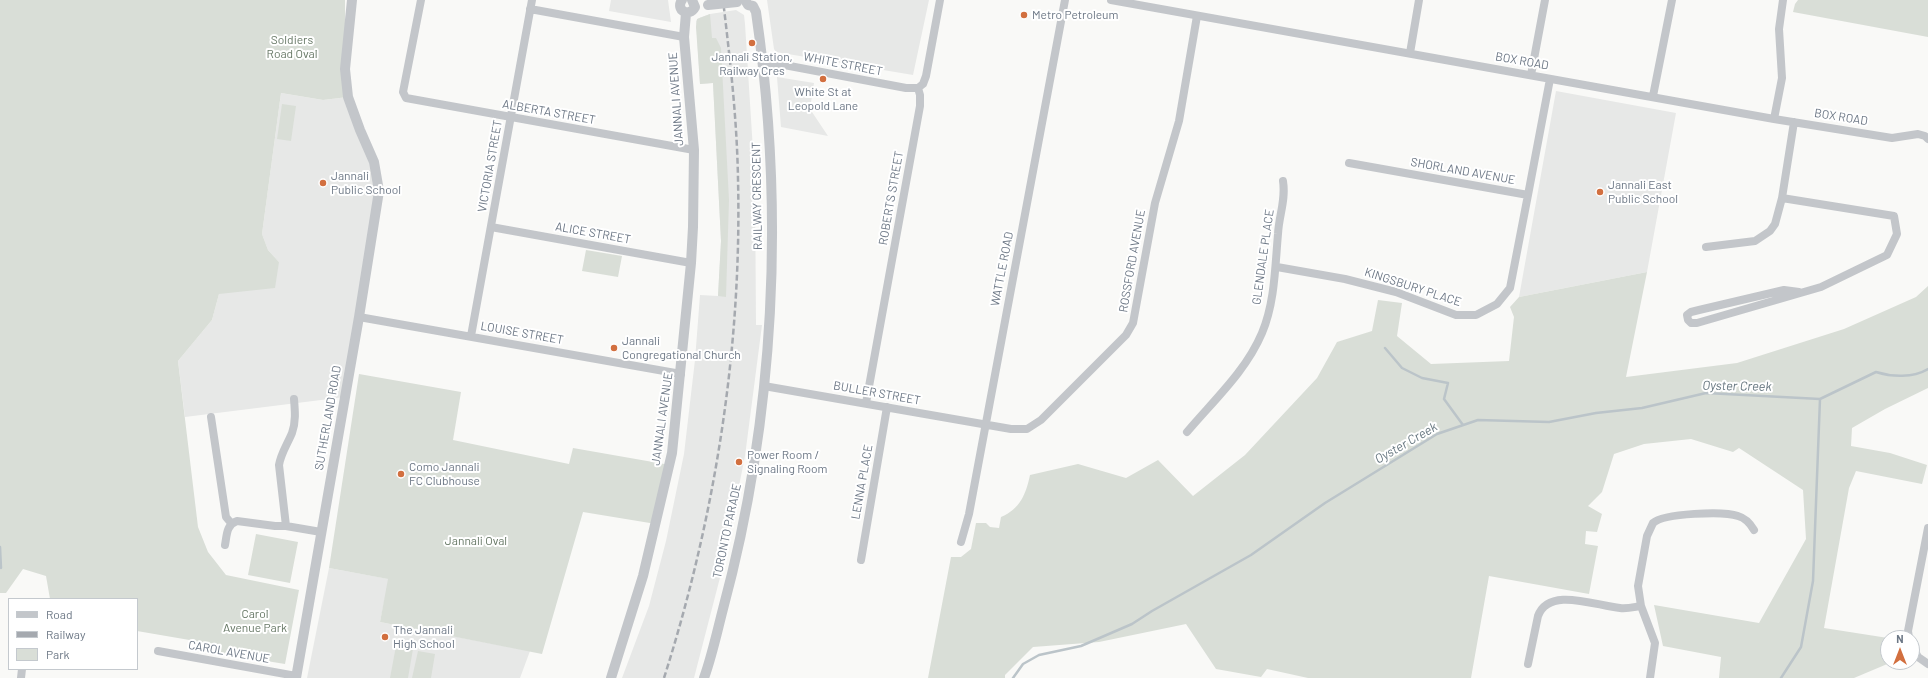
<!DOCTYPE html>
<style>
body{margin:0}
#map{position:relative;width:1928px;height:678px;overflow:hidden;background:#f9f9f7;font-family:Barlow,sans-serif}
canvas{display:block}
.legend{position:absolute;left:8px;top:598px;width:130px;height:72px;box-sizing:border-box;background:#fff;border:1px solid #c4c9ce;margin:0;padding:5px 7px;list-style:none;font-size:12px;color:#6c7785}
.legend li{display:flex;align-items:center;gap:8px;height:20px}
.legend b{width:20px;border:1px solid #c4c9ce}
.north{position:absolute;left:1880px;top:630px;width:40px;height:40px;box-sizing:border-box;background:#fff;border:1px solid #c4c9ce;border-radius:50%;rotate:0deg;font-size:11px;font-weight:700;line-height:16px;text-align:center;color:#6c7785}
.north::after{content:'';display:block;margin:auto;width:14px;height:18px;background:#d26f3f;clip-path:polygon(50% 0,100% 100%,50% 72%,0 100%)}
</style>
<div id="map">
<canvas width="1928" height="678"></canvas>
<ul class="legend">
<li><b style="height:5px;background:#c3c6ca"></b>Road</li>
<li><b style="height:5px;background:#a5a9af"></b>Railway</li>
<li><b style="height:11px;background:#d9ded7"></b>Park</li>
</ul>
<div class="north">N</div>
</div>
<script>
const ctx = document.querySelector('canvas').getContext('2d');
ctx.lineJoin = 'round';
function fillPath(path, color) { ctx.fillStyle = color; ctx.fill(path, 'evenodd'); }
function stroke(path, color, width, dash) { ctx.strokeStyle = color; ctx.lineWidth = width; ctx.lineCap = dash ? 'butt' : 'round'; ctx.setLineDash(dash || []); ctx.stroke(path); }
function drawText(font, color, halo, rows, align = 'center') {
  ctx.font = font + ' Barlow,sans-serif'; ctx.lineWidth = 4; ctx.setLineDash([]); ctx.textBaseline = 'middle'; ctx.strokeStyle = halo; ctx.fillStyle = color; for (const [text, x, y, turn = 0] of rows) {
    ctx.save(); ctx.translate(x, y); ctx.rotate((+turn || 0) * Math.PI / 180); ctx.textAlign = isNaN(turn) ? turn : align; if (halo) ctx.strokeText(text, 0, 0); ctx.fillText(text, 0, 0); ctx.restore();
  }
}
fillPath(new Path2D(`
 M611,0h57l3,22 -62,-11z
 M767,0h162l-16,75 -137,-23 -2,-3z
 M736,10l8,5 1,9 10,158 1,143h6l-17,131 -22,110 -29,112h-72l27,-72 17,-65 18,-87 11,-94 5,-65 18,1 3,-55 -8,-158 -13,1 -4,-63 3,-3 11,-4z
 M777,77l37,6 -4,26 18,27 -47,-9z
 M1556,91l120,22 -29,159 -128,25z
 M281,93l42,7 25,-3 30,77 -33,223 -160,20 -7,-56 34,-41 7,-26 60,-32 -11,-12 -6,-16z
 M329,568l60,11 -9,43 150,29 -10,27h-213z`), '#e7e8e7');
fillPath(new Path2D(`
 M0,0h345v67l3,30 -25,3 -42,-7 -19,141 6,16 11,12 -4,26 -56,6 -7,26 -34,41 20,166 10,25 18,23 73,15 -14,74 -74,-12 -4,-9 -70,-12v-32h-87l-4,-23 -23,-7 -17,24h-6z
 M1798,0h130v37l-135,-25 2,-8z
 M710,14l2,24h4l5,10 8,152 -3,97 -8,-1 3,-55 -8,-158 -13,1 -4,-57 1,-8z
 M282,104l14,2 -5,35 -14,-2z
 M586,250l36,6 -4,21 -36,-6z
 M1647,272l-21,105 111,-14 107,-34 72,-32 12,-11v102l-43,21 -33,19 -1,18 39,7 37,12 -5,19 -66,-13 -7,17 -25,140 64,10v24h4l-38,16h-135l2,-21 -58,-11 -9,-41 105,18 47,-84 -3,-49 -64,-42 -6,4 -42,-13 -47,5 -30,10 -12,38 -14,14 14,8 -5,18 -11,-1 -1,13 13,2 -9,48 -100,-18 -18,102h-163l-41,-9 -6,8 -45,-8 -30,-45 -87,18 -66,5 -28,28v3h-77l23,-121h10l10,-8 5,-26h10l4,4 9,1 2,-11c19,-8 25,-23 29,-42l48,-11 48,14 32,-18 35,36 52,-41 72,-77 20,-36 35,-11 6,-31 24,3 -5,33 34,28 78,-3 5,-44 -4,-10 9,-10z
 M359,374l102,18 -8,48 116,24 4,-16 97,17 -14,59 -73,-12 -41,142 -162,-32 8,-43 -59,-11z
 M256,534l42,8 -8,41 -42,-8z
 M396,646l17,3 -5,29h-18z
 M418,651l17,3 -4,24h-19z`), '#d9ded7');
stroke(new Path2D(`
 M1385,348l17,20 20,10 26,5 -4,16 19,26
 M0,547l1,21
 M1013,678l10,-14 16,-9 42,-9 51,-22 20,-13 99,-56 74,-52 112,-69 41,-14 71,2 47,-9 46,-5 64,-15 114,6 56,-27c16,5 37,6 52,-3
 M1781,678l20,-31 12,-66 7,-182`), '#bbc4c9', 2.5);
stroke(new Path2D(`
 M421,0l-18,92 3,6 288,52
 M1111,0l663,119 118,19 26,-4 7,2 3,3
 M530,9l154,28
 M1410,53l9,-53
 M763,66l16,-2 127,24h12
 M1531,75l14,-75
 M918,88l5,-4 3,-8 14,-76
 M1653,96l19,-96
 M1774,119l8,-41 -3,-49 4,-29
 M1349,163l179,32 22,-116
 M1782,198l112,18 3,18 -10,21 -66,32 -124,36h-6l-3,-3 -1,-5 4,-3 8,-2 85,-20 15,2
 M491,227l200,36
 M1706,247l49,-6 15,-10 5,-7 7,-26 12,-76
 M1277,267l68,12 51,13 60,23h20l21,-11 13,-16 18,-93
 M359,317l322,57
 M471,336l61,-336
 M764,386l247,43h16l14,-9 85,-85 7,-12 22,-120 24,-82 18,-105
 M866,403l54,-297v-11l-2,-7
 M211,417l15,100 5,6
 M1187,432c27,-32 59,-61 75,-99 13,-31 13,-66 16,-99 1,-19 8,-34 5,-53
 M286,526l-7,-61c2,-12 8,-20 13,-32 4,-11 3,-22 2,-34
 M961,542l8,-28 96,-514
 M225,545c2,-10 1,-20 12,-24l38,5h11l35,6
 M861,560l26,-153
 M1909,638l-1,-7 20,-103
 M1912,646l6,11 10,7
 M158,651l138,25
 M1528,664l10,-48c11,-30 58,-10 82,-8 7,1 14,-1 21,-2
 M21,678l1,-9
 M1650,678l5,-35 -14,-37 -3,-20 9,-50 6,-13c11,-10 71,-12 85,-7 7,2 12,7 16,14`), '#c3c6ca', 8);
stroke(new Path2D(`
 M682,0c-7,10 7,18 13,7l-3,-7
 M745,0l3,5 5,1
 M296,678l63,-361 20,-126 -5,-29 -14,-32 -12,-33 -3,-28 7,-69
 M611,678l32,-102 29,-123 19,-190 2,-36 1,-77 -10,-113 2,-24
 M704,678c8,-22 13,-46 19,-69 52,-193 62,-398 33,-597l-3,-6`), '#c3c6ca', 10);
stroke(new Path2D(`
 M664,678c51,-160 78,-331 74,-499 -1,-60 -8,-120 -15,-179`), '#a5a9af', 2.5, [6, 3]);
stroke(new Path2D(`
 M708,5l29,-3`), '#c3c6ca', 10);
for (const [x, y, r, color] of [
 [1024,15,4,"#d26f3f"],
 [752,43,4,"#d26f3f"],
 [823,79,4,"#d26f3f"],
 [323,183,4,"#d26f3f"],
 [1600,192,4,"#d26f3f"],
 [614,348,4,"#d26f3f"],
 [739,462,4,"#d26f3f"],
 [401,474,4,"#d26f3f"],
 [385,637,4,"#d26f3f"]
]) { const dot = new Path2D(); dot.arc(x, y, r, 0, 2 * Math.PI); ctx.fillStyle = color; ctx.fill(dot); stroke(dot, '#fff', 1.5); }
drawText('12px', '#6c7785', '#fff', [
 ["Metro Petroleum",1032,15],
 ["Jannali Station,",752,57,"center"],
 ["Railway Cres",752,71,"center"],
 ["White St at",823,92,"center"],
 ["Leopold Lane",823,106,"center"],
 ["Jannali",331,176],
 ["Public School",331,190],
 ["Jannali East",1608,185],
 ["Public School",1608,199],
 ["Jannali",622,341],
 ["Congregational Church",622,355],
 ["Power Room /",747,455],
 ["Signaling Room",747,469],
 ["Como Jannali",409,467],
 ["FC Clubhouse",409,481],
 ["The Jannali",393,630],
 ["High School",393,644]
], 'left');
drawText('12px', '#677866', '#fff', [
 ["Soldiers",292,40],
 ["Road Oval",292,54],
 ["Jannali Oval",476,541],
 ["Carol",255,614],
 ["Avenue Park",255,628]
]);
drawText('12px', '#6c7785', '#fff', [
 ["BOX ROAD",1522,61,10],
 ["WHITE STREET",843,64,11],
 ["JANNALI AVENUE",676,99,-94],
 ["ALBERTA STREET",549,112,10],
 ["BOX ROAD",1841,117,9],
 ["VICTORIA STREET",490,166,-80],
 ["SHORLAND AVENUE",1463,171,10],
 ["RAILWAY CRESCENT",757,196,-91],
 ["ROBERTS STREET",891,198,-80],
 ["ALICE STREET",593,233,10],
 ["GLENDALE PLACE",1263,257,-82],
 ["ROSSFORD AVENUE",1132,261,-80],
 ["WATTLE ROAD",1002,269,-79],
 ["KINGSBURY PLACE",1413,287,18],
 ["LOUISE STREET",522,333,10],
 ["BULLER STREET",877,393,10],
 ["SUTHERLAND ROAD",328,418,-80],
 ["JANNALI AVENUE",662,419,-82],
 ["LENNA PLACE",862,482,-80],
 ["TORONTO PARADE",727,531,-78],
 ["CAROL AVENUE",229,652,10]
]);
drawText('italic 13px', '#677780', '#fff', [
 ["Oyster Creek",1737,386,1],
 ["Oyster Creek",1406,443,-30]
]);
</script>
